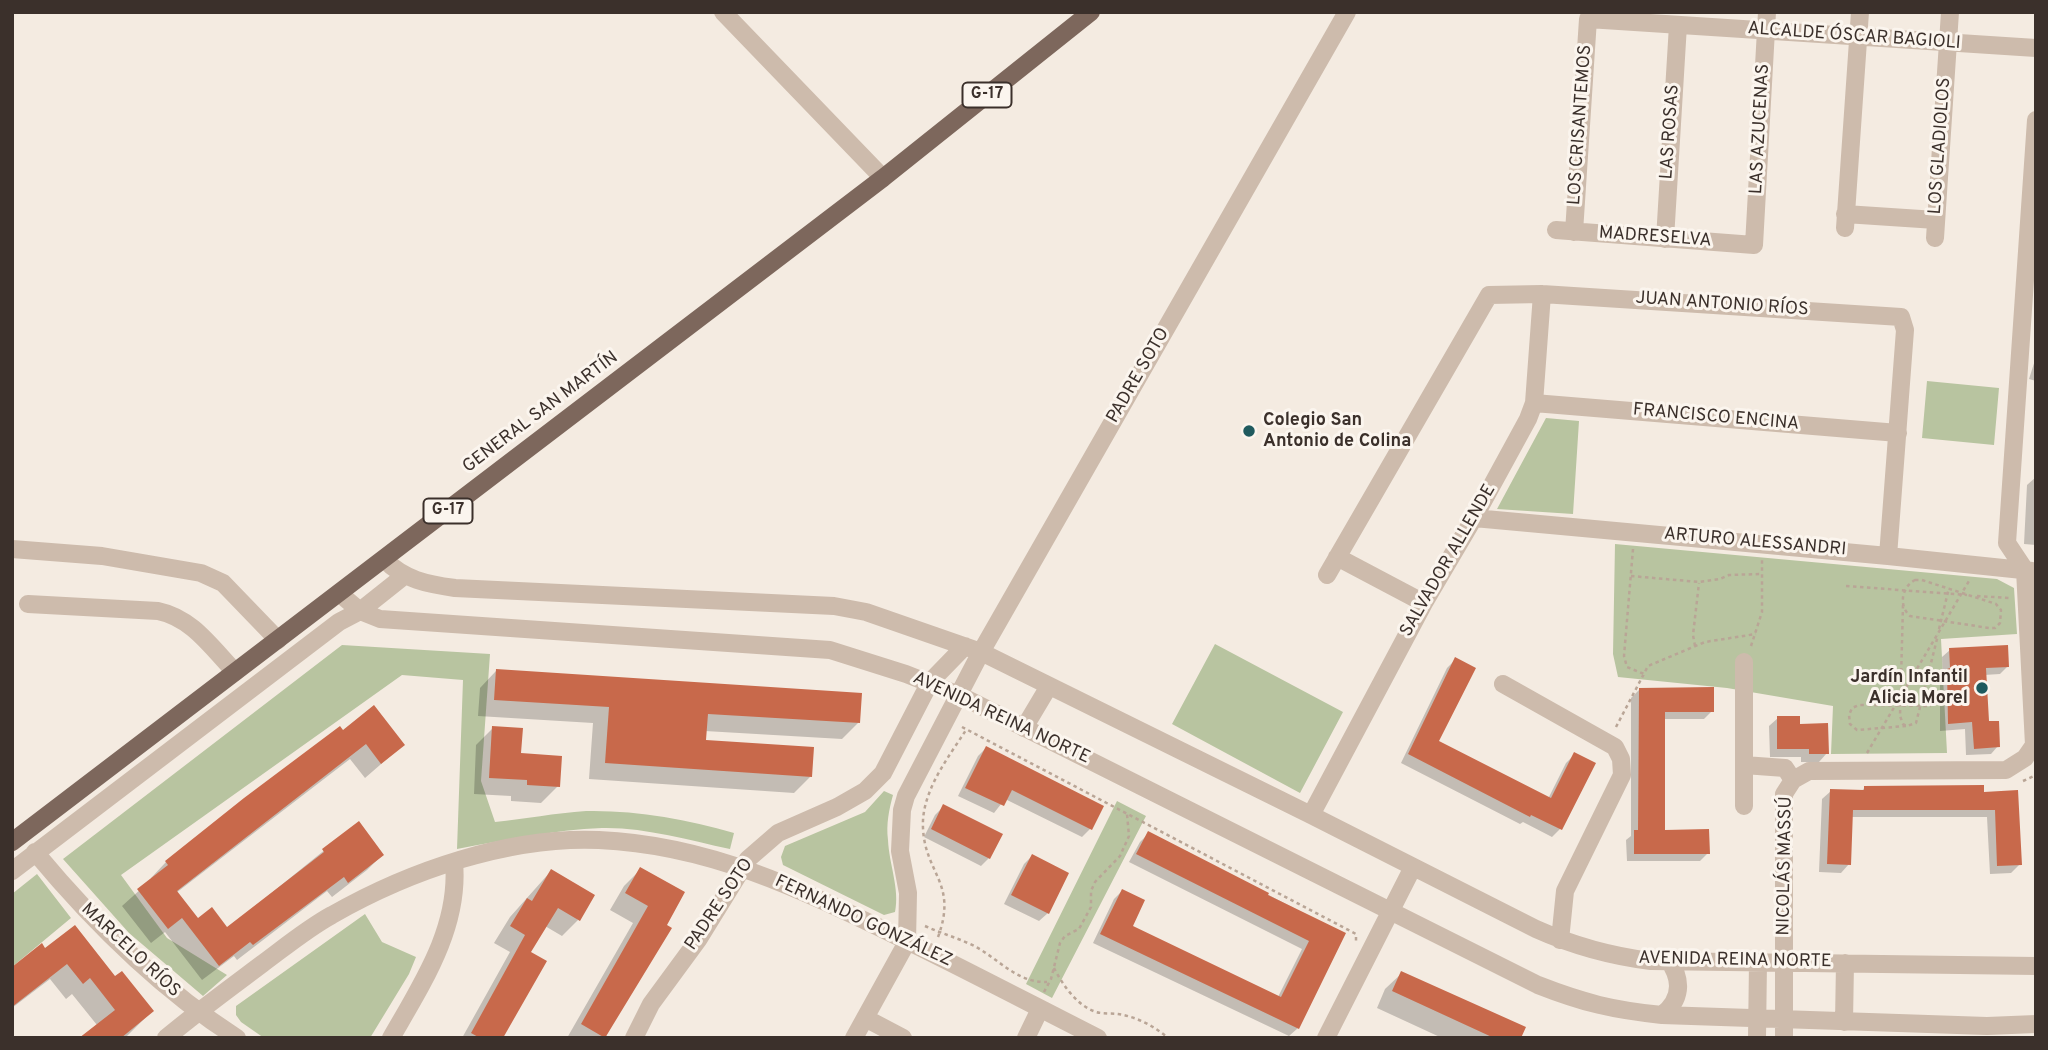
<!DOCTYPE html>
<meta charset="utf-8">
<style>
body{margin:0}
#map{position:relative;width:2048px;height:1050px;overflow:hidden;background:#f4ebe1;font-family:Overpass,sans-serif}
canvas{display:block}
.frame{position:absolute;inset:0;border:14px solid #3b302b;pointer-events:none}
</style>
<div id="map">
<canvas width="2048" height="1050"></canvas>
<div class="frame"></div>
</div>
<script>
const ctx = document.querySelector('canvas').getContext('2d');
ctx.lineJoin = 'round';
function fillPath(path, color) { ctx.fillStyle = color; ctx.fill(path, 'evenodd'); }
function stroke(path, color, width, dash) { ctx.strokeStyle = color; ctx.lineWidth = width; ctx.lineCap = dash ? 'butt' : 'round'; ctx.setLineDash(dash || []); ctx.stroke(path); }
function drawText(font, color, halo, rows, align = 'center') {
  ctx.font = font + ' Overpass,sans-serif'; ctx.lineWidth = 6; ctx.setLineDash([]); ctx.textBaseline = 'middle'; ctx.strokeStyle = halo; ctx.fillStyle = color; for (const [text, x, y, turn = 0] of rows) {
    ctx.save(); ctx.translate(x, y); ctx.rotate((+turn || 0) * Math.PI / 180); ctx.textAlign = isNaN(turn) ? turn : align; if (halo) ctx.strokeText(text, 0, 0); ctx.fillText(text, 0, 0); ctx.restore();
  }
}
fillPath(new Path2D(`
 M1927,381l72,7 -5,57 -72,-7z
 M1546,418l33,3 -6,93 -76,-5z
 M1615,544l382,35 17,9 3,46 -76,5 6,114 -116,1 2,-48 -106,-18 -109,-11 -5,-23z
 M1215,644l128,68 -43,81 -128,-69z
 M342,645l148,9 -9,127 14,41c30,-3 60,-9 91,-11 49,-1 100,8 148,22l-4,16c-42,-9 -86,-22 -128,-21 -48,2 -97,12 -145,21l6,-169 -61,-5 -281,200 46,63 60,37 -24,21 -74,-63 -66,-74z
 M884,791l9,4c-4,15 -7,29 -5,45 1,24 12,49 7,72l-11,3 -101,-50 -2,-8 4,-11 80,-34z
 M1117,801l29,15 -94,182 -26,-14z
 M37,874l34,44 -59,49v-73z
 M365,914l17,28 34,15 -7,17 -39,64h-106l-23,-16 -5,-7v-9z`), '#b8c4a0');
fillPath(new Path2D(`
 M2036,357v24l-7,-2z
 M2036,477v68l-12,-1 3,-59z
 M1950,650l58,16 -8,8 -16,1 3,48 11,23 -7,8 -25,1 -1,-26 -25,2v-53l3,-3 -1,-18z
 M1455,660l-18,82 111,57 18,-36 9,-9 18,10 -33,65 -8,8 -29,-15 -3,2 -119,-61 46,-95z
 M496,671l363,51 -17,17 -137,-8v10l106,35 -17,17 -205,-14 4,-56 -115,-7 2,-28z
 M1639,690l73,21 -8,8h-41l1,112 44,22 -8,8h-73l-1,-21 5,-4v-138z
 M1778,718l20,7 29,28 -8,9h-18v-5h-31l-1,-31z
 M493,728l26,27 39,31 -17,17 -30,-2v-5l-37,-2 2,-49z
 M343,732l60,13 -38,33 -15,-19 -174,134 22,28 29,8 131,-106 24,32 -15,15 -35,27 -5,-6 -90,69 -3,-4 -32,24 -37,-48 -14,11 -29,-37 30,-27 -1,-1 15,-16z
 M986,748l116,59 -12,22 -8,8 -77,-38 -11,14 -36,-17 20,-40z
 M1865,787l118,6 33,-1 4,72 -9,9 -21,1 -3,-57h-136l-2,47 -8,9 -22,-1 3,-73 9,-8 30,1z
 M943,807l46,51 -8,8 -57,-29 11,-22z
 M1149,833l195,101 -46,94 -9,8 -196,-93 21,-44 8,-8 8,36 148,70 24,-48 -173,-87 11,-20z
 M1032,856l16,57 -9,8 -35,-17 20,-40z
 M641,869l42,24 -78,145h-38l66,-115 -23,-13 14,-24z
 M551,871l27,49 -16,16 -17,-10 -16,26 -28,86h-39l48,-86 -16,-9 16,-26z
 M45,950l70,29 37,32 -27,27h-43l15,-13 -25,-31 -6,5 -16,-20 -38,29v-38z
 M1402,973l117,65h-77l-65,-30 8,-19z`), '#0003');
fillPath(new Path2D(`
 M2008,645l1,22 -23,1 3,53h10l1,26 -26,2 -2,-27 -24,2 -1,-55 3,-1 -1,-20z
 M1455,657l21,11 -37,73 112,57 23,-46 22,11 -34,67 -31,-15 -1,2 -122,-63z
 M496,669l366,24 -2,30 -152,-9 -2,26 108,7 -2,30 -207,-14 4,-56 -115,-7z
 M1714,687v25h-49v118l44,-1 1,25h-76v-24h4l1,-142z
 M374,705l31,40 -24,19 -15,-20 -189,147 21,27 14,-11 15,20 97,-75 -2,-3 37,-28 25,34 -36,28 -4,-6 -91,68 -3,-3 -31,24 -37,-48 -14,11 -31,-40 31,-24 -3,-4 79,-63 96,-72 3,4z
 M1777,716h23v8l28,-1 1,31h-20v-5h-32z
 M492,726l31,2 -2,25 41,3 -2,31 -33,-2v-5l-38,-2z
 M986,746l118,60 -12,24 -80,-40 -8,16 -39,-18z
 M1984,785v7l34,-2 4,75 -25,1 -2,-56h-142l-2,55 -24,-1 3,-75 34,1v-4z
 M943,804l60,30 -13,25 -59,-30z
 M1148,831l121,62 -1,2 78,38 -47,96 -199,-95 22,-45 23,11 -12,26 148,71 28,-56 -173,-87z
 M1032,854l37,19 -20,41 -38,-19z
 M640,867l45,25 -18,33 5,3 -67,110 -24,-14 67,-118 -23,-13z
 M551,869l44,26 -15,26 -22,-13 -27,44 16,9 -44,77h-23l-9,-5 54,-98 -15,-9 17,-28 5,3z
 M75,925l40,51 7,-5 32,40 -33,27h-42l36,-28 -25,-32 -7,6 -16,-20 -55,43v-40l30,-24 3,5z
 M1401,971l125,56 -5,11h-27l-102,-47z`), '#c8694b');
stroke(new Path2D(`
 M1633,549l-9,107 3,11 17,7
 M1631,576l68,6 21,-3 9,-4 33,-1
 M1915,580h7l74,24 5,6 -1,13 -5,5h-6l-79,-12c-12,-11 -8,-29 5,-36z
 M1846,586l121,9
 M1977,596l32,2
 M1903,605l-3,111 3,8 4,2 9,-3 22,-88
 M1939,629l10,-41
 M1695,646l-2,-11 6,-52
 M1751,646l11,-34v-52
 M1906,726l-49,4 -7,-6 -1,-9 3,-7 7,-3 72,1
 M962,727l394,207v7
 M1616,727l32,-61 57,-24 51,-8
 M1867,753l102,-172
 M2023,781l13,-6
 M925,926c15,7 30,11 45,18 27,12 45,39 77,38
 M938,937c20,-54 -13,-63 -15,-109 -2,-36 25,-70 43,-98
 M1054,968c9,17 22,37 42,44 7,2 15,1 22,2 19,3 36,12 50,24
 M1044,992l7,-13 9,-36 5,-7 14,-7 12,-22v-16l4,-9 25,-26 9,-20 -2,-22`), '#b9a596', 2.5, [3.5, 3.5]);
stroke(new Path2D(`
 M723,12l160,166
 M1845,214l91,6
 M1845,228l15,-216
 M1556,230l198,15 13,-233
 M1574,232l14,-213 448,29
 M1935,238l15,-226
 M1665,239l13,-214
 M1534,403l364,30
 M1474,518l414,38 144,15
 M12,549l90,7 99,17 22,10 55,57
 M1337,557l87,46
 M384,559c20,21 43,25 71,29l379,18 32,6 115,40 330,163 225,114c38,17 74,27 115,32l385,5
 M1327,575l162,-280 53,-1 359,23 4,13 -17,226
 M339,593l21,18 20,8 450,31 76,24 53,21 579,290c46,18 75,25 124,30l325,11 49,-2
 M28,604l130,7c34,7 53,36 77,61
 M1744,662v144
 M1503,684l112,63 6,12 1,16 -57,116 -5,49
 M1024,728l25,-42
 M1744,765l41,3 8,12
 M1311,815l113,-212 50,-85 54,-99 6,-16 8,-109
 M35,852c59,71 124,136 202,186
 M12,871l327,-249 21,-11 44,-35
 M1662,1015c19,-15 21,-34 7,-54
 M865,1018l38,20
 M1844,1022l1,-59
 M166,1038c31,-26 64,-50 96,-74 23,-17 46,-36 70,-49 77,-44 177,-79 267,-75 115,5 209,53 310,102 63,31 126,64 189,96
 M391,1038c31,-54 69,-111 63,-176
 M634,1038l17,-34 47,-64 50,-81 30,-26 59,-26 28,-16 18,-18 47,-91 35,-36
 M854,1038l53,-96 1,-49 -8,-42 2,-41 4,-14 75,-144 366,-640
 M1026,1038l14,-29
 M1326,1038l87,-171
 M1757,1038l1,-76
 M1784,1038v-244l9,-14 16,-9 197,-1 19,-12 9,-13 -9,-175 -18,-27 29,-423`), '#cdbbac', 18);
stroke(new Path2D(`
 M12,842l871,-664 208,-166`), '#7d675c', 18);
for (const [x, y, r, color] of [
 [1249,431,7,"#1f5a5e"],
 [1982,688,7,"#1f5a5e"]
]) { const dot = new Path2D(); dot.arc(x, y, r, 0, 2 * Math.PI); ctx.fillStyle = color; ctx.fill(dot); stroke(dot, '#fbf5ee', 2.5); }
for (const [x, y, w] of [
 [987,95,49],
 [448,511,49]
]) { const box = new Path2D(); box.roundRect(x - w / 2, y - 12.5, w, 25, 5); ctx.fillStyle = '#fbf5ee'; ctx.fill(box); stroke(box, '#3b302b', 2); }
drawText('bold 16px', '#3b302b', null, [
 ["G-17",987,95],
 ["G-17",448,511]
]);
drawText('18px', '#3b302b', '#fbf5ee', [
 ["ALCALDE ÓSCAR BAGIOLI",1854,37,4],
 ["LOS CRISANTEMOS",1581,125,-86],
 ["LAS AZUCENAS",1761,129,-87],
 ["LAS ROSAS",1671,132,-86],
 ["LOS GLADIOLOS",1941,146,-86],
 ["MADRESELVA",1655,238,4],
 ["JUAN ANTONIO RÍOS",1722,305,4],
 ["PADRE SOTO",1139,376,-60],
 ["GENERAL SAN MARTÍN",541,413,-37],
 ["FRANCISCO ENCINA",1716,418,5],
 ["ARTURO ALESSANDRI",1755,543,5],
 ["SALVADOR ALLENDE",1449,561,-60],
 ["AVENIDA REINA NORTE",1001,719,25],
 ["NICOLÁS MASSÚ",1786,866,-89],
 ["PADRE SOTO",720,905,-56],
 ["FERNANDO GONZÁLEZ",863,922,25],
 ["MARCELO RÍOS",130,951,43],
 ["AVENIDA REINA NORTE",1735,961,1]
]);
drawText('bold 18px', '#3b302b', '#fbf5ee', [
 ["Colegio San",1263,421],
 ["Antonio de Colina",1263,442],
 ["Jardín Infantil",1968,678,"right"],
 ["Alicia Morel",1968,699,"right"]
], 'left');
</script>
